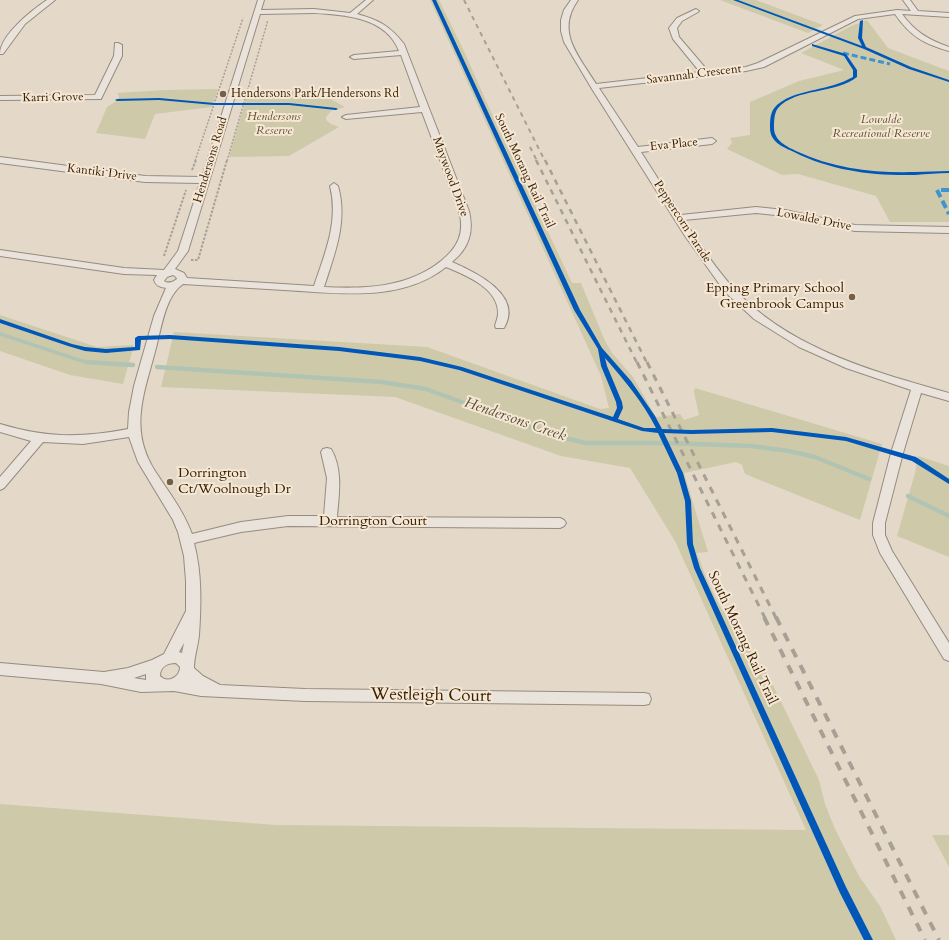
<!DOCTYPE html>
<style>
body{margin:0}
canvas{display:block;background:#e4d8c8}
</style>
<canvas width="949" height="940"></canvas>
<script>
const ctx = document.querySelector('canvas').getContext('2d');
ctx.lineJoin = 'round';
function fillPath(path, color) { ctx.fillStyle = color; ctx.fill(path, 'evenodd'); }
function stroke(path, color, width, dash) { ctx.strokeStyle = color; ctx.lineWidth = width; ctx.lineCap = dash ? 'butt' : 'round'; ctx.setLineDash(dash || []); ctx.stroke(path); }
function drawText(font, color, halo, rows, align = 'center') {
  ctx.font = font + ' Cardo,serif'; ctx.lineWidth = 4; ctx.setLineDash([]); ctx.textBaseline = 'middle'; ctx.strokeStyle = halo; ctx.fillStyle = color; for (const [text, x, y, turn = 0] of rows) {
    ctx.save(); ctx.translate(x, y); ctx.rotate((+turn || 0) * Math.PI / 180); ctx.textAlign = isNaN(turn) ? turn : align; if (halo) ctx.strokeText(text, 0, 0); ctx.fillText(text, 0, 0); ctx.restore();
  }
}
fillPath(new Path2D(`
 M430,0h9l25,51 35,79 25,49 12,17 -3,4 39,83h9l24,58 7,12 21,24 23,40 24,-3 4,6 15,-5 -5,-23 1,-4 187,56 -22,76 -115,-46 -3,-9 -6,-3 -52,11 24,79 -11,1 10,27 15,30 12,6 21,43 13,16 51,105 6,24 10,25 24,47 21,30 16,34h-896v-136l276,21 530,5 -131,-289 -45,-73 -69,-12 -166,-59 -234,-10 13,-55 253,15 173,62 9,-1 -8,-32z
 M720,0h36l67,25 -15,8z
 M867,20l21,28 61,23v151h-59l-14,-26 -78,-22 -16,1 -55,-26 5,-6 -2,-5 20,-3v-33l49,-21 45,-11 -43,-17 50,-27z
 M218,89l-6,18 -57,7 -10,25 -49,-6 11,-26 11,-7 1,-4 -2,-3 48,-3z
 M313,89l32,18 -14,4 -5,6v3l5,4 8,3 -50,29 -60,1 19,-65 50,-1z
 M0,315l97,32 37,-2 -11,39 -53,-9 -70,-24z
 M918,456l31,10v91l-52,-21 18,-63z
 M932,835h17v32z`), '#cecaa9');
stroke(new Path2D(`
 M0,334l82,27 10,2`), '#b1c4b4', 3.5);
stroke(new Path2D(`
 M86,362l47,3
 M157,367l225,15 44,7 126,46 34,8h81l84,3 38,5 26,6 54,22
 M908,496l41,20`), '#b1c4b4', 4.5);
const street = new Path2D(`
 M47,0h8l-30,24 -22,30h-3c0,-19 32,-44 47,-54z
 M258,0h6l-3,10 53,-1 36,4 16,-13h7l-16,14c22,6 33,12 47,30l65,167c5,21 0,37 -17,51 23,10 72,33 52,66h-8l-1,-2c1,-4 3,-9 3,-12 1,-26 -33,-39 -52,-47 -45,36 -109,26 -162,23 -34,-2 -68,-4 -101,-6 -17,12 -21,40 -26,60 -11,45 -30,83 -2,127 13,20 28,39 37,63l49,-12 47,-6h36l3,-38 -6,-26 2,-3 4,-1 4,1c12,20 8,45 6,68l223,1 4,2 2,3 -2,3 -4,2 -272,-2 -47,6 -47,11c8,30 7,62 5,92 -1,11 -5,22 -5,33l9,8 17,9 85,4 339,4 5,1 2,5 -2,5 -5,1 -339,-4 -104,-5 -27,-5 -33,1 -40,-8 -101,-9v-12l104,9 24,-4 24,-8 12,-6 22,-43v-30l-2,-25 -6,-24 -5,-12 -35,-58 -9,-25 -46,7 -40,-2 -39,46 -4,2v-13l31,-36 -31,-9v-8c47,14 80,14 128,5l1,-17 5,-26 20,-70 12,-28c-6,-1 -10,-2 -12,-8l3,-5 -33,-1 -124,-18v-6l124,18 40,2 14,-19 22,-68 -55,-1 -145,-19v-6l145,19 57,1zM314,13c31,2 72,4 85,38l-45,4 -4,2 4,2 47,-4 19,52 -74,8 -4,2 4,2 76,-7 37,99c6,22 -1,36 -18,50 -34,27 -76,28 -117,26 11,-34 24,-66 14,-101l-4,-3 -4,3c9,35 -5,67 -16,100l-127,-8 -3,-5 -9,-4 13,-18 72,-237zM173,275l3,2 1,2c-4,3 -8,5 -13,2l3,-4zM184,643l-2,10 -3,-1zM176,663l4,4c0,10 -12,17 -20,9 0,-9 7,-13 16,-13zM146,674v6l-12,-2z
 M571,0h7c-23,32 1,56 18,84l104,-12 -27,-33 -4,-11 8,-10 19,-9 3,2 -1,1 -16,9 -5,7 2,9 29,34 38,-4 12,-4 97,-47 42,-6 14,1 -8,-11h7l8,11 31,2v4l-47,-3c13,18 27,26 47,33v4c-25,-7 -39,-15 -54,-37l-37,5 -94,48 -18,4 -35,4 -4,2 -3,-1 -105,12 39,59 74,-9 4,3 -4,3 -71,8 40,63 75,-8 29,3 70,15 94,2v6l-94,-2 -70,-15 -29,-3 -72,7c18,27 36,56 59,78 55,53 135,75 206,95v8l-28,-8 -18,60 -18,70v12l7,16 57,92v18l-5,-2 -64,-106 -7,-18v-12l18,-70 20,-63 -65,-22 -47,-21 -45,-28 -29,-27 -40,-56 -93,-147 -28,-47 -3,-11v-11l3,-10z
 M115,43h3l4,2v11l-21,43 -101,1v-4l95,-1 19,-39z`);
stroke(street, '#958c7f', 2);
stroke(new Path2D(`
 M195,161l48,-143
 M227,161l41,-141`), '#a7a097', 1.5, [2, 1.5]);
stroke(new Path2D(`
 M192,170l4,-10
 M164,256l22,-66
 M191,260h7l29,-100`), '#a7a097', 2, [2.5, 1.5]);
fillPath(street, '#e9e3dc');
stroke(new Path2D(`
 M464,0l81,161
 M530,147l7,14`), '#a7a097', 2, [4.5, 4.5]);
stroke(new Path2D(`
 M536,160l101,203
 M545,160l102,203`), '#a7a097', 2.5, [5.5, 5.5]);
stroke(new Path2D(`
 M637,362l128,256
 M647,362l129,256`), '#a7a097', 3, [7, 7]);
stroke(new Path2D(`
 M764,617l161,323
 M776,617l163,323`), '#a7a097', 4, [9, 9]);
stroke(new Path2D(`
 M843,53l47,11`), '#3e94d1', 3, [6, 3]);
stroke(new Path2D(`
 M949,190h-12l12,24`), '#3e94d1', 4, [8, 4]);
fillPath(new Path2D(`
 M432,0h4l144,310 22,38 29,33 24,35 7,13 29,1 81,-2 74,9 70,20 33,22v5l-37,-23 -66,-20 -74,-9 -81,2 -27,-1 19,40 8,28 2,43 7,24 146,319 27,53h-9l-24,-47 -146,-325 -7,-24 -2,-43 -8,-28 -19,-40 -16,-2 -183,-61 -39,-9 -81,-10 -169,-12 -29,1 -1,10 -34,3 -21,-2 -17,-5 -68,-23v-4l72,25 13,3 21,2 29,-2v-9l3,-2 32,-1 169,12 81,10 42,10 151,50 4,-9 -1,-6 -15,-36 -3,-17 -24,-39zM605,358c19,22 38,44 51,70h-12l-26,-9 5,-11 -1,-6 -15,-36z
 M733,0h5l124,46 -4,-8 2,-17 3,-1 -1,18 4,9 45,20 38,13v2l-40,-13 -45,-20z
 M812,44l34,10 11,16v7c-22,17 -61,11 -79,31 -4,5 -4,14 -4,21 1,12 12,17 22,22 38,18 78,22 119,21 12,0 23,-1 34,-1v2c-11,0 -22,1 -34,2 -42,1 -83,-4 -121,-23 -11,-5 -24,-10 -24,-24 0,-8 0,-17 7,-23 15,-13 38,-14 57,-20 7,-2 13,-5 19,-8v-7l-9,-14 -32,-10z
 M159,98l55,5h75l47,5 2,1 -2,1 -47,-5h-75l-55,-5 -42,1 -2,-1 2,-1z`), '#0057b8');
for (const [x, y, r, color] of [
 [223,94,4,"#746049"],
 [852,297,4,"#746049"],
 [170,482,4,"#746049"]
]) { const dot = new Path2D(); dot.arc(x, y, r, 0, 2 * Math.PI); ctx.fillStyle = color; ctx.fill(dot); stroke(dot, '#f5e7d4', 1.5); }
drawText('12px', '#382005', '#f5e7d4', [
 ["Savannah Crescent",694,75,-7],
 ["Karri Grove",53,98,-1],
 ["Eva Place",674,145,-6],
 ["Hendersons Road",211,160,-73],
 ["South Morang Rail Trail",524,171,65],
 ["Kantiki Drive",102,173,7],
 ["Maywood Drive",450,177,70],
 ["Lowalde Drive",814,220,11],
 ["Peppercorn Parade",682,222,57]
]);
drawText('12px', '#382005', '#f5e7d4', [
 ["Hendersons Park/Hendersons Rd",231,94]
], 'left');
drawText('italic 12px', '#604f2e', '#f5e7d4', [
 ["Hendersons",274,117],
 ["Reserve",274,131],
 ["Lowalde",881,120],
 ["Recreational Reserve",881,134]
]);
drawText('14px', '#382005', '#f5e7d4', [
 ["Epping Primary School",844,289],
 ["Greenbrook Campus",844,305],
 ["Dorrington",178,474,"left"],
 ["Ct/Woolnough Dr",178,490,"left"]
], 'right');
drawText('14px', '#382005', '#f5e7d4', [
 ["Dorrington Court",373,522],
 ["South Morang Rail Trail",742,638,65]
]);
drawText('italic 15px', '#564e37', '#f5e7d4', [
 ["Hendersons Creek",515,420,19]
]);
drawText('17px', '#382005', '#f5e7d4', [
 ["Westleigh Court",431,696,1]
]);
</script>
